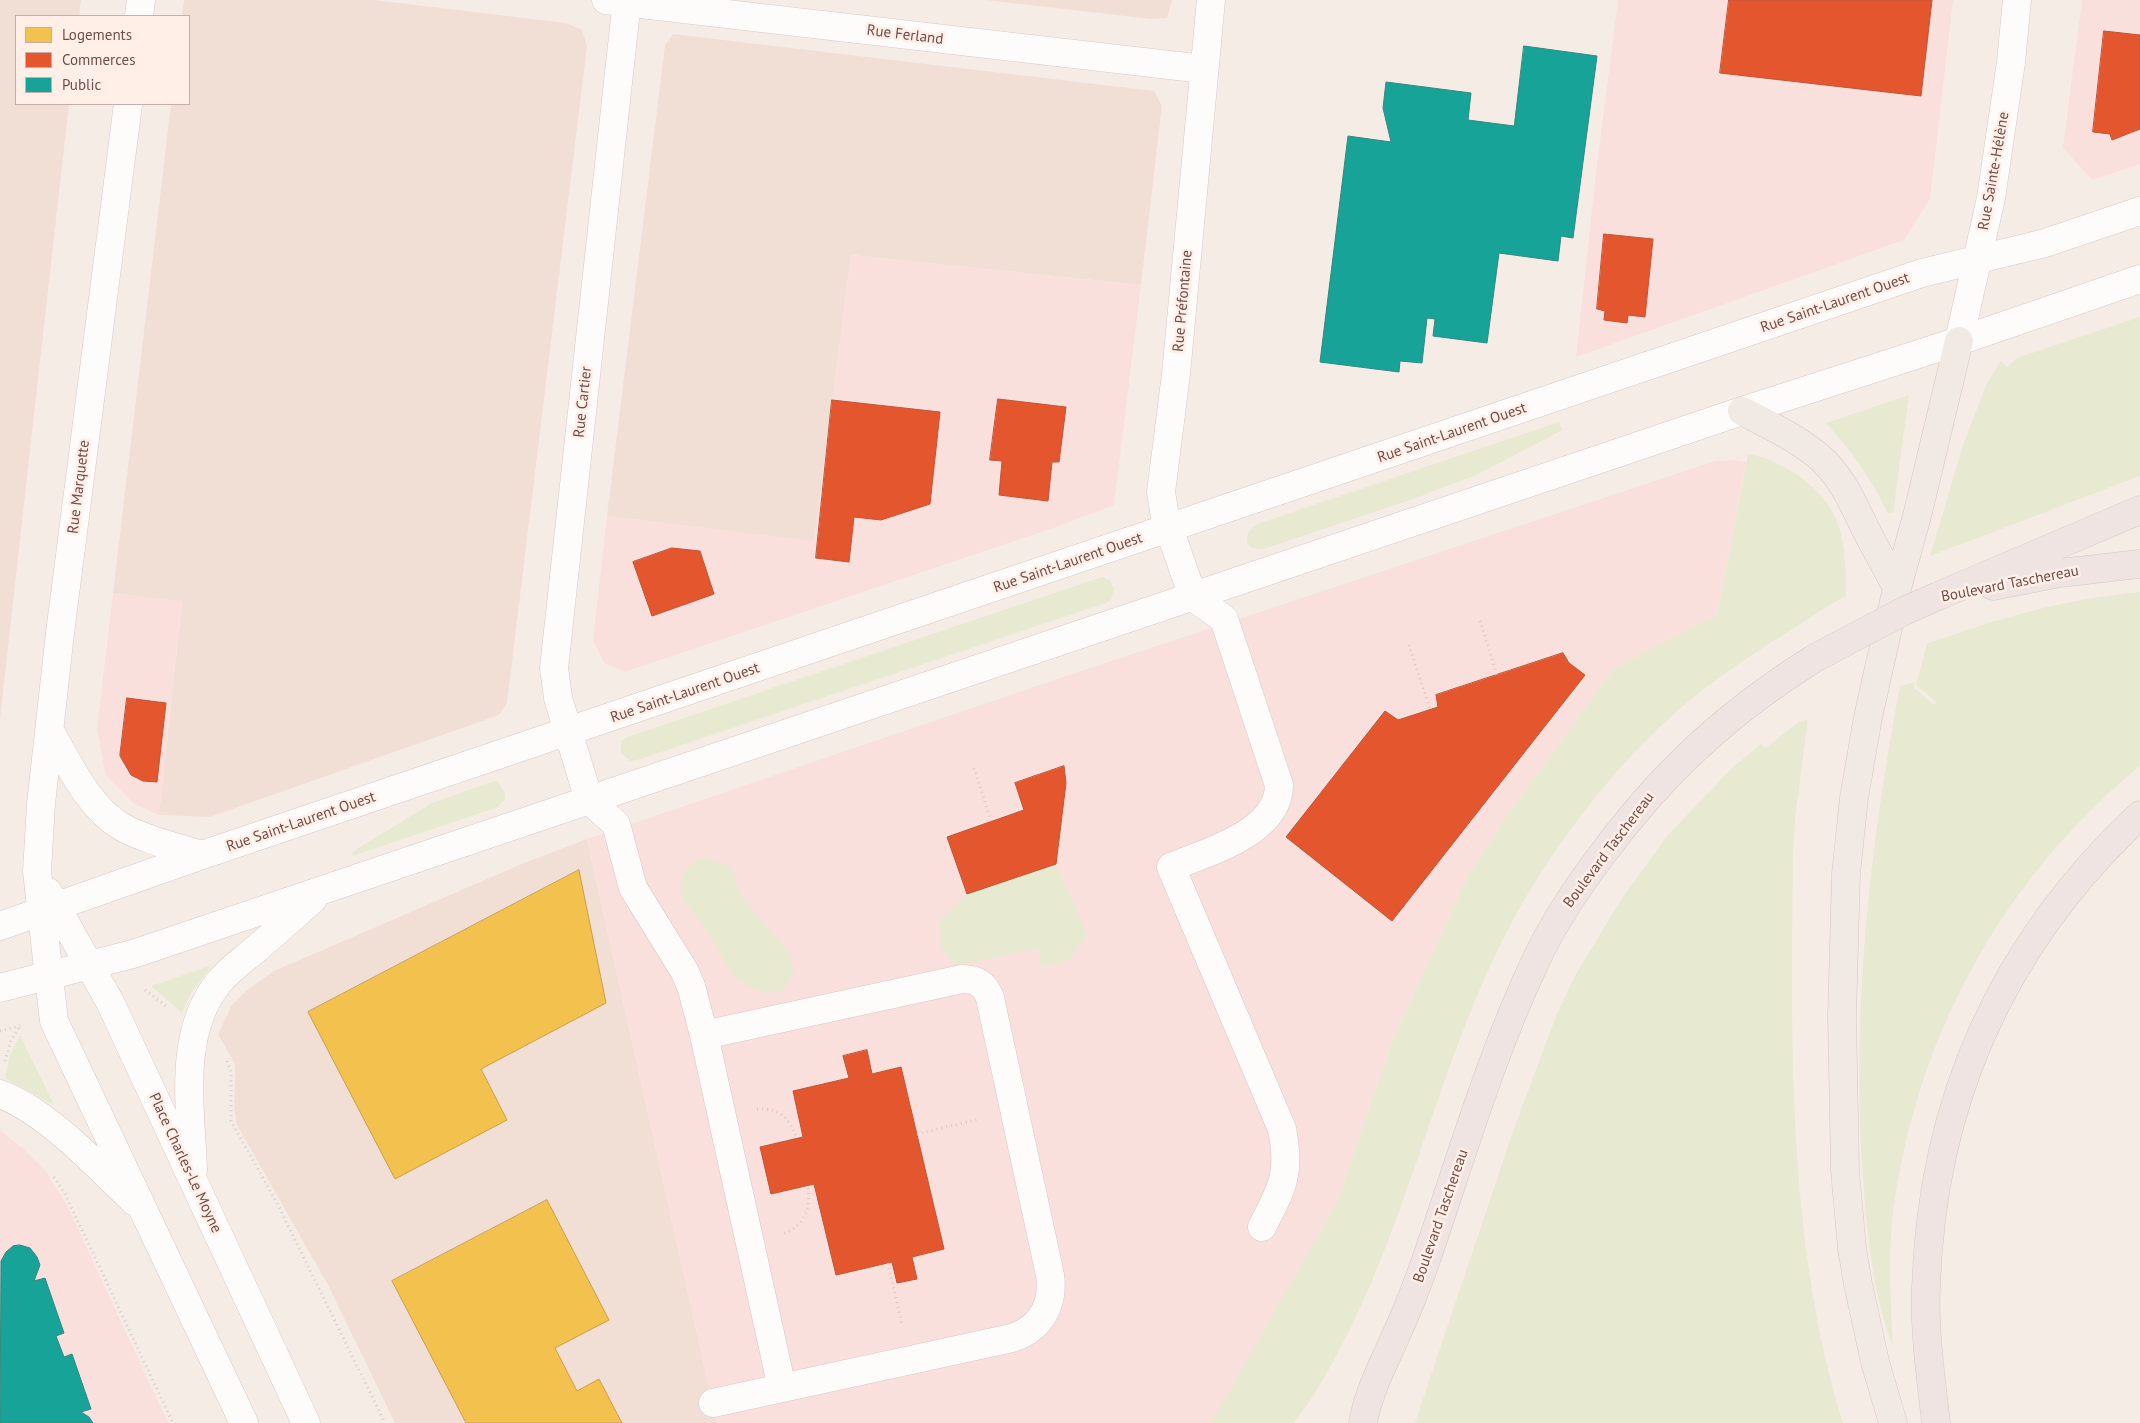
<!DOCTYPE html>
<meta charset="utf-8">
<style>
body{margin:0}
#map{position:relative;width:2140px;height:1423px;overflow:hidden;background:#f6ece6;font-family:"PT Sans",sans-serif}
canvas{display:block}
.legend{position:absolute;left:15px;top:15px;width:175px;height:90px;box-sizing:border-box;background:#ffefe6;border:1px solid #c7aea7;margin:0;padding:6px 9px;list-style:none;font-size:15px;color:#724c48}
.legend li{display:flex;align-items:center;gap:10px;height:25px}
.legend b{width:25px;border:1px solid #c7aea7}
</style>
<div id="map">
<canvas width="2140" height="1423"></canvas>
<ul class="legend">
<li><b style="height:14px;background:#f2c14e"></b>Logements</li>
<li><b style="height:14px;background:#e4572e"></b>Commerces</li>
<li><b style="height:14px;background:#17a398"></b>Public</li>
</ul>
</div>
<script>
const ctx = document.querySelector('canvas').getContext('2d');
ctx.lineJoin = 'round';
function fillPath(path, color) { ctx.fillStyle = color; ctx.fill(path, 'evenodd'); }
function stroke(path, color, width, dash) { ctx.strokeStyle = color; ctx.lineWidth = width; ctx.lineCap = dash ? 'butt' : 'round'; ctx.setLineDash(dash || []); ctx.stroke(path); }
function drawText(font, color, halo, rows, align = 'center') {
  ctx.font = font + ' "PT Sans",sans-serif'; ctx.lineWidth = 5; ctx.setLineDash([]); ctx.textBaseline = 'middle'; ctx.strokeStyle = halo; ctx.fillStyle = color; for (const [text, x, y, turn = 0] of rows) {
    ctx.save(); ctx.translate(x, y); ctx.rotate((+turn || 0) * Math.PI / 180); ctx.textAlign = isNaN(turn) ? turn : align; if (halo) ctx.strokeText(text, 0, 0); ctx.fillText(text, 0, 0); ctx.restore();
  }
}
fillPath(new Path2D(`
 M0,0h81l-2,16h-63v88h53l-69,614z
 M184,0h190l192,23 16,7 5,16 -80,657 -8,12 -289,102 -51,-2 23,-213 -69,-9 58,-489h18v-88h-7z
 M986,0h186l-5,18 -16,1z
 M673,34l481,57 8,15 -21,179 -290,-30 -37,287 -207,-26 58,-471z
 M587,839l130,584h-322l-67,-138 -91,-160 -3,-17 1,-44 -17,-30 14,-29 15,-15 27,-19 250,-108z`), '#f1dfd6');
fillPath(new Path2D(`
 M1618,0h335l-23,199 -26,41 -328,117 20,-184z
 M2082,0h58v164l-48,16 -29,-32z
 M851,255l290,30 -27,220 -55,21 -434,146 -21,-9 -11,-23 14,-124 207,25z
 M1731,460l15,2 -29,153 -103,53 -108,149 -38,59 -75,163 -56,163 -123,219 -3,2h-494l-130,-584 479,-163 625,-207 24,-8z
 M113,593l69,8 -23,214 -26,-12 -27,-27 -9,-47z
 M0,1130l19,15 26,25 22,35 101,218h-168z`), '#f9e0dc');
fillPath(new Path2D(`
 M2140,317v159l-210,80 33,-111 24,-62 14,-22 6,6 10,-9z
 M1909,395l-16,118h-5c-18,-36 -35,-60 -62,-90z
 M1559,422l4,8 -87,45 -60,23 -152,51c-22,3 -23,-17 -4,-26z
 M1748,454c33,6 73,31 87,63 11,24 11,53 11,79l-18,10c-53,35 -109,67 -156,110 -72,64 -140,159 -180,246 -64,138 -93,293 -173,424 -7,13 -17,25 -25,37h-83l126,-221 56,-163 75,-163 38,-59 108,-149 103,-53z
 M1102,577l8,3 4,9 -3,11 -5,3 -469,157 -7,1 -9,-8v-12l6,-4z
 M2140,592v174c-140,115 -227,276 -248,456 -4,41 -1,83 1,125 -20,-53 -26,-112 -30,-168 -12,-165 6,-330 37,-493l15,-4 -1,6 20,17 2,-3 -20,-17 11,-41c72,-26 136,-45 213,-52z
 M1808,719l-13,100 -2,34c-2,188 -6,389 50,570h-428l98,-292 43,-115 20,-42 46,-76 46,-63 62,-65 31,-26 5,4 31,-25z
 M494,781l4,1 7,11v6l-7,8 -145,49 -1,-4 80,-49z
 M702,857l17,4 13,8 8,24 15,20 35,40 4,20 -10,17 -19,3 -17,-6 -17,-14 -21,-37 -29,-40v-17l6,-11z
 M1056,864l31,71 -17,24 -29,8 -3,-19 -83,18c-14,-16 -17,-23 -16,-44l28,-28z
 M210,966v2l-19,25 -9,20 -31,-27z
 M20,1035l34,70 -49,-27 5,-23z`), '#e7ead1');
const homes = new Path2D(`
 M579,870l27,133 -125,66 26,51 -112,59 -87,-167z
 M547,1200l62,120 -54,28 22,43 22,-12 23,44h-156l-74,-142z`);
fillPath(homes, '#f2c14e');
stroke(homes, '#cc9e4c', 1);
const shops = new Path2D(`
 M1729,0h203l-11,96 -201,-23z
 M2104,31l36,4v94l-28,11 -2,-6 -17,-2z
 M1604,234l49,5 -8,78 -17,-2 -1,8 -23,-3 1,-9 -8,-2z
 M998,399l68,8 -7,55h-7l-4,39 -49,-6 3,-34 -12,-1z
 M832,400l108,12 -10,92 -49,16 -27,-3 -5,45 -33,-4z
 M672,548l28,3 14,43 -62,22 -19,-54z
 M1563,653l6,10 16,12 -193,246 -106,-84 99,-126 13,9 40,-13 -2,-12z
 M127,698l39,5 -9,79 -14,-1 -12,-6 -11,-19z
 M1064,766l2,17 -10,81 -89,30 -20,-57 77,-27 -9,-27z
 M867,1050l5,24 29,-7 43,182 -32,8 5,22 -20,4 -5,-21 -56,13 -22,-91 -43,10 -11,-47 43,-10 -10,-46 56,-13 -6,-22z`);
fillPath(shops, '#e4572e');
stroke(shops, '#c25436', 1);
const public = new Path2D(`
 M1524,46l73,10 -24,182 -12,-2 -3,25 -59,-8 -12,90 -54,-7 2,-17 -8,-1 -5,45 -22,-2 -1,11 -79,-10 28,-226 43,6 -8,-34 3,-26 85,11 -3,27 46,6z
 M20,1245l10,3 7,9 3,8 -6,16 11,-3 19,55 -8,3 8,21 8,-3 19,55 -10,3 8,5 4,6h-93l1,-162 5,-9 7,-6z`);
fillPath(public, '#17a398');
stroke(public, '#328980', 1);
const minor = new Path2D(`
 M606,0l598,69
 M627,0l-73,668 4,30 31,102 27,24 17,64 52,84 6,14 13,49 78,353 230,-50c29,-10 42,-33 38,-63l-60,-277c-5,-14 -14,-19 -28,-19l-258,56
 M1211,0l-35,374 -15,118 4,25 28,80 31,22 55,166c0,48 -72,67 -108,82l111,262c9,45 0,59 -20,98
 M139,16l2,-16
 M128,104l-68,529 -19,171 -4,67 17,150 190,402
 M1959,341l32,-143 20,-136 6,-62
 M50,731c19,33 38,76 72,96 24,13 54,20 80,28
 M48,892l62,110 196,421
 M0,926l202,-71 1720,-582 123,-30 95,-32
 M0,988l133,-34 1609,-543 217,-70 181,-62
 M0,1094c48,18 97,72 134,107
 M193,1170c-2,-61 -16,-136 26,-188 11,-13 24,-22 37,-33 19,-16 38,-33 57,-50
 M713,1403l69,-15`);
const major = new Path2D(`
 M1742,411c25,13 53,26 75,44 23,19 34,44 46,69 11,22 23,43 34,64
 M1893,1423l-18,-61 -17,-78 -6,-35 -7,-79 -3,-154 4,-142 8,-76 14,-81 29,-129 20,-72 42,-175`);
const highway = new Path2D(`
 M1993,586l67,-13 80,-9
 M1938,596l202,-86
 M1363,1423c5,-29 18,-54 30,-81 13,-28 24,-56 34,-85 34,-99 64,-202 109,-297 18,-38 42,-74 68,-108 61,-82 125,-140 211,-194
 M1936,1423c-5,-45 -12,-91 -10,-136 6,-187 77,-344 214,-472`);
stroke(minor, '#d7c8c5', 29);
stroke(major, '#d5c6c4', 29);
stroke(highway, '#d5c6c4', 29);
stroke(new Path2D(`
 M1480,621l17,54
 M1409,645l21,64
 M974,768l17,53
 M145,990l21,16
 M0,1031l20,-5
 M5,1061l6,-20 8,-13
 M227,1061l4,11v49l45,80 109,222
 M757,1109c24,-1 32,9 40,30
 M917,1134l63,-15
 M54,1177l11,17 108,229
 M784,1233c21,-6 27,-27 24,-47
 M888,1263l14,62`), '#d6cbc8', 3, [1, 4]);
stroke(minor, '#fefcfb', 28);
stroke(major, '#f1e9e3', 28);
stroke(highway, '#f0e4e2', 28);
const highwayBridge = new Path2D(`
 M1815,658l89,-47 34,-15`);
stroke(highwayBridge, '#d5c6c4', 29, []);
stroke(highwayBridge, '#f0e4e2', 28);
drawText('15px', '#724c48', '#ffefe6', [
 ["Rue Ferland",905,35,7],
 ["Rue Sainte-Hélène",1994,171,-80],
 ["Rue Préfontaine",1183,301,-85],
 ["Rue Saint-Laurent Ouest",1835,303,-19],
 ["Rue Cartier",583,402,-84],
 ["Rue Saint-Laurent Ouest",1452,433,-19],
 ["Rue Marquette",79,487,-83],
 ["Rue Saint-Laurent Ouest",1068,563,-19],
 ["Boulevard Taschereau",2010,584,-11],
 ["Rue Saint-Laurent Ouest",685,693,-19],
 ["Rue Saint-Laurent Ouest",301,822,-19],
 ["Boulevard Taschereau",1609,850,-53],
 ["Place Charles-Le Moyne",185,1163,65],
 ["Boulevard Taschereau",1441,1216,-71]
]);
</script>
